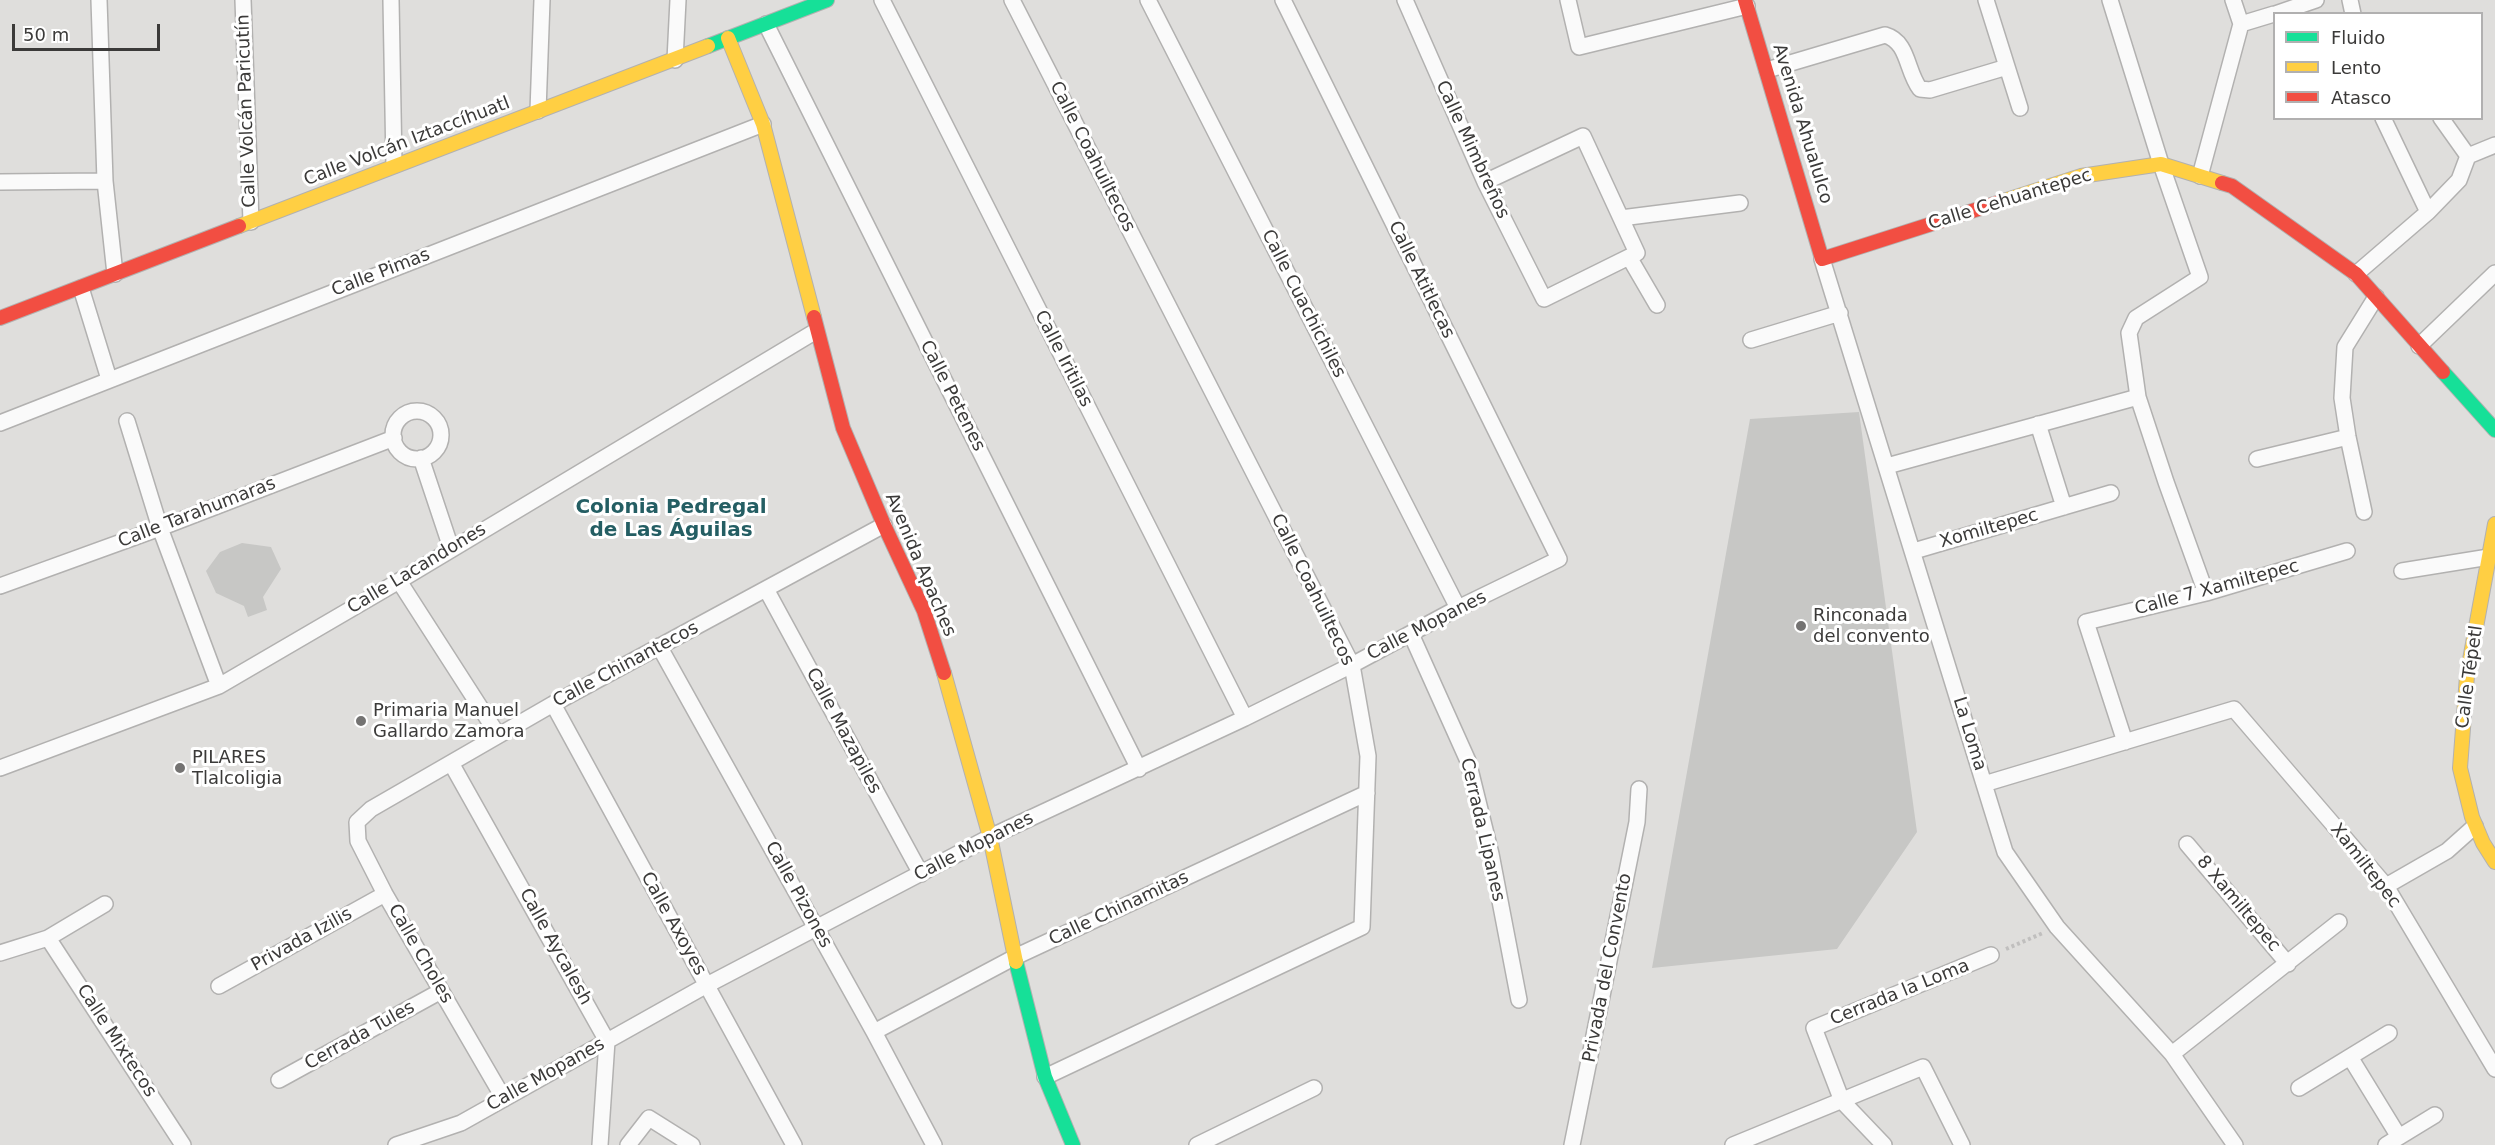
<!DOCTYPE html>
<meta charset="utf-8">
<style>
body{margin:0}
#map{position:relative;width:2495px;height:1145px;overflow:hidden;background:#dfdedc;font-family:"DejaVu Sans",sans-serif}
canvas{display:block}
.legend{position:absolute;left:2273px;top:12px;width:210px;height:108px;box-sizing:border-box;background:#fff;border:2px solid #b1b0b0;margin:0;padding:8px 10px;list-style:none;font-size:18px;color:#3b3a39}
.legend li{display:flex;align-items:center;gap:12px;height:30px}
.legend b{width:30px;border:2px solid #b1b0b0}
.scale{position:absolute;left:12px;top:24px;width:148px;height:27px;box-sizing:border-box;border:3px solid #3b3a39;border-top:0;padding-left:8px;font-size:18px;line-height:21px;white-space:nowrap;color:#3b3a39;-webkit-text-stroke:4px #fff;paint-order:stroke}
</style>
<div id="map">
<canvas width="2495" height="1145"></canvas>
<ul class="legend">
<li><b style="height:8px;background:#16e098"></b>Fluido</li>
<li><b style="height:8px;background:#ffcf43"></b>Lento</li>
<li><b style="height:8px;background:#f24e42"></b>Atasco</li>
</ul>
<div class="scale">50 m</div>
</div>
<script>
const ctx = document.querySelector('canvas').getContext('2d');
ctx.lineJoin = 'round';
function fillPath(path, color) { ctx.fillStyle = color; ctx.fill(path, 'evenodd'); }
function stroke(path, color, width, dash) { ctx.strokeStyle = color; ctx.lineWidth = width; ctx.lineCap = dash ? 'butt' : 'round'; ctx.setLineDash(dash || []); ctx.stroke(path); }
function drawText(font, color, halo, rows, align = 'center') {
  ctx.font = font + ' "DejaVu Sans",sans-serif'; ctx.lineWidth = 6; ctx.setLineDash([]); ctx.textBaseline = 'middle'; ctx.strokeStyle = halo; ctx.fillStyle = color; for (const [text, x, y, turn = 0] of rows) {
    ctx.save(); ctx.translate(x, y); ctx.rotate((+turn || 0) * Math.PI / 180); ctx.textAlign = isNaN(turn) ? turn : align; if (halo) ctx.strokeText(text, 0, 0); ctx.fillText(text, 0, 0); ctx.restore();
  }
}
fillPath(new Path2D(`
 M1859,412l58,420 -80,117 -185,19 98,-549z
 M242,543l29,4 10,22 -18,28 4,13 -19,7 -4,-11 -28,-13 -10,-22 14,-19z`), '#c7c7c5');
const street = new Path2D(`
 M99,0l6,181 10,93
 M243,0l8,222
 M391,0l3,165
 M882,0l363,718
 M1012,0l340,665 16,91 -6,171 -317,150
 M1148,0l310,608
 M1405,0l80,182 59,117 93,-46 -54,-117 -98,46
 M1568,0l11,47 168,-41
 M1986,0l34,108
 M2110,0l51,164 39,113 -64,41 -7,15 9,64 28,85 40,111
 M2350,0l3,14
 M2275,14l41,-14
 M766,24l373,745
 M2241,24l33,-10
 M675,60l3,-60
 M1767,70l118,-35c24,7 21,36 35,54l10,1 77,-23
 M538,111l4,-111
 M2441,118l27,38 27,-11
 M2200,176l41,-152 -8,-24
 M0,182l105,-1
 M2428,212l31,-32 9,-24
 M1621,218l119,-15
 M1629,257l28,48
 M1822,259l183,593 52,75 115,127 63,91
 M2356,274l72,-62 -45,-94
 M81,288l28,91
 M1751,340l89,-27
 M2419,346l76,-73
 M393 435a24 24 0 1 1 48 0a24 24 0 1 1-48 0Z
 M127,421l33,107 59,158
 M0,423l763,-299
 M2038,424l26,83
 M421,458l30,90
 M2257,459l91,-22
 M1887,466l251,-69
 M2364,512l-16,-75 -6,-39 3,-51 31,-50
 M1914,551l197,-58
 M2402,571l87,-14
 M399,581l99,154
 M0,586l160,-58 234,-90
 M766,589l155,285
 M1411,634l57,127 23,93 28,146
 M659,646l215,386 60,113
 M553,704l241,441
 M2125,742l-39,-120 120,-29 141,-42
 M451,763l156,278 -7,104
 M0,768l219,-82 180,-105 417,-250
 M1984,784l250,-75 152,177 109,183
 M2187,844l101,120
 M2386,886l61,-35 28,-25
 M48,938l135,207
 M0,953l48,-15 57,-34
 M219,986l166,-92
 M874,1032l141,-75 352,-164
 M2172,1054l167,-132
 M2350,1057l49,80
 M279,1080l162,-89
 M2299,1088l90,-55
 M504,1099l-119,-205 -27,-53 -1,-19 14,-13 182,-105 331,-179
 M396,1145l65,-22 246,-138 283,-148 255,-119 107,-53 106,-57 101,-49 -276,-559
 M628,1145l21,-27 43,27
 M1197,1145l117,-57
 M1572,1145l65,-323 2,-33
 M1733,1145l190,-78 39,78
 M1884,1145l-42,-44 -28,-73 177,-73
 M2386,1145l49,-30`);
const fast = new Path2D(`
 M708,46l119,-46
 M2443,372l52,58
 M1016,962l29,115 28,68`);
const slow = new Path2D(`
 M728,38l35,86 51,193
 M2000,202l81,-26 80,-12 61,19
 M239,226l469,-180
 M2495,524l-28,152 -7,92 12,49 11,26 12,19
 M944,673l46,164 26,125`);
const jam = new Path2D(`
 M1745,0l77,259 178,-57
 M2222,183l10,3 124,88 87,98
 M814,317l29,111 41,97 40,86 20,62
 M0,318l239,-92`);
stroke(street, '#b2b1b0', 18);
stroke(fast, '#b2b1b0', 16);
stroke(slow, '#b2b1b0', 16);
stroke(jam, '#b2b1b0', 16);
stroke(new Path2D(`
 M2006,949l37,-16`), '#c0bfbe', 4, [3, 3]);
stroke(street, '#fafafa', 15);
stroke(fast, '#16e098', 14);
stroke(slow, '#ffcf43', 14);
stroke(jam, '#f24e42', 14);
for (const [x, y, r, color] of [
 [1801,626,6,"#747372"],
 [361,721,6,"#747372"],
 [180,768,6,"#747372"]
]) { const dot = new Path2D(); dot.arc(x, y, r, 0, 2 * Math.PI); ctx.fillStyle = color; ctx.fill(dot); stroke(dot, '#fff', 2); }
drawText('18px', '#3b3a39', '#fff', [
 ["Calle Volcán Paricutín",247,111,-92],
 ["Avenida Ahualulco",1802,124,73],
 ["Calle Volcán Iztaccíhuatl",407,142,-21],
 ["Calle Mimbreños",1472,150,65],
 ["Calle Coahuiltecos",1092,157,63],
 ["Calle Cehuantepec",2010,200,-17],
 ["Calle Pimas",381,273,-21],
 ["Calle Atitlecas",1421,280,64],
 ["Calle Cuachichiles",1303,304,63],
 ["Calle Iritilas",1063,359,63],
 ["Calle Petenes",952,396,63],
 ["Calle Tarahumaras",197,513,-21],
 ["Xomiltepec",1989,529,-16],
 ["Avenida Apaches",920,565,67],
 ["Calle Lacandones",417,569,-31],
 ["Calle 7 Xamiltepec",2217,588,-15],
 ["Calle Coahuiltecos",1312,590,64],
 ["Calle Mopanes",1427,626,-27],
 ["Calle Chinantecos",626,665,-28],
 ["Calle Tépetl",2470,677,-82],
 ["Calle Mazapiles",843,731,62],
 ["La Loma",1969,734,73],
 ["Cerrada Lipanes",1482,830,77],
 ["Calle Mopanes",974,847,-27],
 ["Xamiltepec",2365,866,52],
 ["Calle Pizones",798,895,61],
 ["8 Xamiltepec",2238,904,50],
 ["Calle Chinamitas",1119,909,-25],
 ["Calle Axoyes",673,924,61],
 ["Privada Izilis",302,940,-29],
 ["Calle Aycalesh",555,947,61],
 ["Calle Choles",420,954,60],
 ["Privada del Convento",1608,968,-79],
 ["Cerrada la Loma",1900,993,-22],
 ["Cerrada Tules",360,1036,-29],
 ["Calle Mixtecos",116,1041,57],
 ["Calle Mopanes",546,1075,-29]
]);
drawText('18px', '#3b3a39', '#fff', [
 ["Rinconada",1813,616],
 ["del convento",1813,637],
 ["Primaria Manuel",373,711],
 ["Gallardo Zamora",373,732],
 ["PILARES",192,758],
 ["Tlalcoligia",192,779]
], 'left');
drawText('bold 20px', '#245e63', '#fff', [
 ["Colonia Pedregal",671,508],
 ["de Las Águilas",671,531]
]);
</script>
